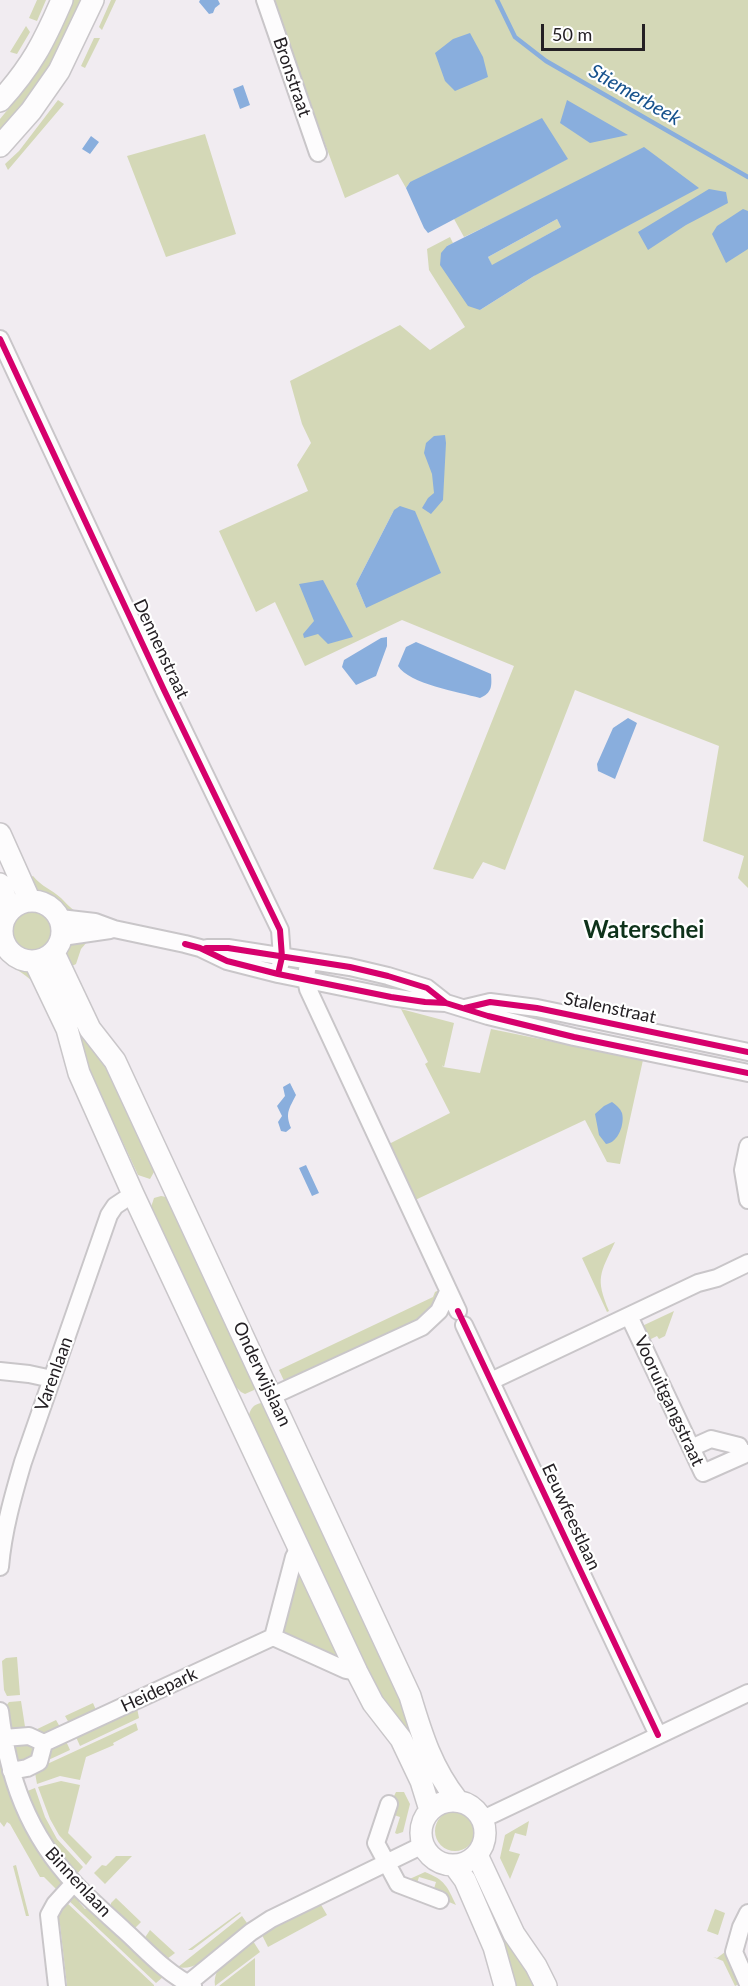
<!DOCTYPE html>
<style>
body{margin:0}
#map{position:relative;width:748px;height:1986px;overflow:hidden;background:#f1ecf1;font-family:Lato,sans-serif}
canvas{display:block}
.scale{position:absolute;left:541px;top:24px;width:104px;height:27px;box-sizing:border-box;border:3px solid #242024;border-top:0;padding-left:8px;font-size:18px;line-height:21px;white-space:nowrap;color:#242024;-webkit-text-stroke:4px #fff;paint-order:stroke}
</style>
<div id="map">
<canvas width="748" height="1986"></canvas>
<div class="scale">50 m</div>
</div>
<script>
const ctx = document.querySelector('canvas').getContext('2d');
ctx.lineJoin = 'round';
function fillPath(path, color) { ctx.fillStyle = color; ctx.fill(path, 'evenodd'); }
function stroke(path, color, width, dash) { ctx.strokeStyle = color; ctx.lineWidth = width; ctx.lineCap = dash ? 'butt' : 'round'; ctx.setLineDash(dash || []); ctx.stroke(path); }
function drawText(font, color, halo, rows, align = 'center') {
  ctx.font = font + ' Lato,sans-serif'; ctx.lineWidth = 4.5; ctx.setLineDash([]); ctx.textBaseline = 'middle'; ctx.strokeStyle = halo; ctx.fillStyle = color; for (const [text, x, y, turn = 0] of rows) {
    ctx.save(); ctx.translate(x, y); ctx.rotate((+turn || 0) * Math.PI / 180); ctx.textAlign = isNaN(turn) ? turn : align; if (halo) ctx.strokeText(text, 0, 0); ctx.fillText(text, 0, 0); ctx.restore();
  }
}
fillPath(new Path2D(`
 M37,0h9l-9,21 -8,-3z
 M71,0h13l-27,55 -25,40 -32,39v-15l27,-33 21,-35z
 M111,0h5l-14,30 -3,-3z
 M272,0h476v888l-10,-10 6,-22 -41,-15 16,-95 -144,-56 -70,180 -22,-8 -10,17 -40,-10 81,-203 -112,-46 -97,46 -30,-64 -19,10 -37,-81 89,-40 -11,-26 14,-22 -9,-19 -12,-43 110,-56 30,25 35,-23 -36,-57 -2,-21 23,-12 3,6 -6,3 33,64 54,-34 113,-127 -183,88 -10,-18 113,-60 -157,23 -4,6 -8,-14 -53,24zM394,510l-28,98 -10,-24z
 M26,26l4,6 -13,22 -7,-2z
 M94,38h6l-15,30 -4,-2z
 M58,100l6,4 -56,66 -3,-6 14,-13z
 M205,134l31,100 -70,23 -39,-101z
 M557,219l4,8 -69,39 -4,-9z
 M33,876c9,11 18,13 28,22 6,6 11,12 19,16h-9l-17,-15 -18,-9 -8,-12z
 M12 931a20 20 0 1 1 40 0a20 20 0 1 1-40 0Z
 M86,938l1,4 -6,7 -5,15 -8,4c-7,-20 0,-23 18,-30z
 M0,947l14,14 15,8 4,13c-10,-10 -23,-15 -33,-25z
 M66,984l46,93 42,89v6l-4,7 -12,-4 -44,-95 -24,-60z
 M401,1009l53,14 -10,44 -2,-2 1,2 37,6 11,-44 152,31 -23,104 -13,-2 -22,-42 -174,82 -26,-56 65,-33 -25,-49 3,-2z
 M161,1196l5,1 5,5 84,182 -1,6 -9,4 -4,-2 -5,-5 -85,-180 3,-9z
 M615,1242c-15,32 -20,36 -6,69l-2,1 -25,-54z
 M443,1288l-20,34 -137,63 -7,-15 154,-73 2,-5z
 M674,1311l-9,25 -6,3 -2,-3 -10,5 -7,-14z
 M261,1403l3,2 131,280 38,87 -47,-67 -10,-18 -127,-272c2,-7 4,-10 12,-12z
 M295,1567l45,95 -56,-23 -5,-11z
 M17,1657l3,38 -13,1 -3,-6 -2,-29 4,-3z
 M21,1701l5,32 -15,-2 -5,-25 3,-4z
 M93,1703l3,7 -27,13 -4,-7z
 M137,1708l2,10 -59,28 -4,-9z
 M56,1720l4,7 -13,9 -18,-3z
 M136,1723l2,7 -25,13 1,2 -28,12 -6,23 -20,-4 -23,8 -2,-11 10,-8z
 M66,1741l4,9 -26,12 6,-14z
 M17,1743h18l1,16 -17,2 -5,-10z
 M0,1750l64,132 -4,11 -16,-16h-4l-30,-53 -3,-2 -3,5 -4,-5z
 M61,1781l19,4 -12,48 24,24 -6,8 -27,-30 -9,-16 -12,-32z
 M35,1788l10,29 12,22 26,28 -6,7c-23,-24 -40,-52 -52,-82z
 M396,1792h8l6,12 -7,28 -6,2 -2,-1 5,-16 -9,-3v-12z
 M435 1831a20 20 0 1 1 40 0a20 20 0 1 1-40 0Z
 M529,1821l-3,15 -11,-3 -6,18 11,3 -10,25 -10,-21 5,-23z
 M116,1856h16l-27,28 -11,-11 8,-8 4,1z
 M16,1865l13,51h-3l-13,-50z
 M425,1872c20,8 22,14 31,33l-14,-6 -9,-7 3,-10 -17,-5 -3,9 -13,-4z
 M486,1885l50,101h-21l-39,-96z
 M74,1895l8,4 -3,3 6,7 5,-3 69,65 4,6 -7,6 -89,-84z
 M116,1898l25,24 -6,6h-3l-21,-21v-4z
 M65,1901l89,84v1h-87l-7,-61 -5,-4 1,-6z
 M320,1903l7,12 -59,32 -7,-14 24,-14z
 M715,1909l10,4 -7,22 -11,-4z
 M240,1912l1,1 -49,37h-4z
 M242,1916l5,7v3c-17,14 -47,47 -69,41z
 M150,1930l25,23 -8,6 -23,-20z
 M253,1941l7,11 -45,34c-3,-23 22,-34 38,-45z
 M725,1952h3l11,32 -4,2 -12,-25 -10,-4 4,1z
 M255,1958v28h-36z`), '#d4d8b7');
fillPath(new Path2D(`
 M200,0h18l2,4 -5,4 -2,5 -4,1 -10,-12z
 M470,33l13,24 5,20 -33,14 -10,-10 -10,-28 18,-14z
 M243,85l7,20 -10,4 -7,-20z
 M567,100l61,35 -38,8 -30,-20z
 M542,118l26,41 -140,74 -4,-5 -18,-40 4,-6z
 M91,136l8,6 -9,12 -8,-5z
 M644,147l55,41 -165,88 -54,34 -12,-4 -28,-41 1,-12 6,-7zM557,219l4,8 -69,38 -4,-8z
 M709,189l17,3 2,11 -42,22 -38,25 -10,-18z
 M743,209l5,2v38l-22,14 -14,-29 5,-8z
 M445,435l1,8 -3,57 -12,14 -9,-6 6,-10 6,-5 -2,-19 -8,-21 2,-10 8,-7z
 M400,506l15,5 26,62 -75,35 -10,-24 38,-74z
 M323,580l30,57 -25,7 -10,-10 -14,4 -1,-4 11,-13 -15,-37z
 M387,637v9l-11,30 -20,9 -14,-18 2,-7 37,-22z
 M416,642l75,32c1,12 1,19 -11,24 -21,-6 -71,-14 -82,-32l8,-19z
 M628,718l9,5 -22,56 -17,-8 -1,-7 16,-36z
 M290,1083l6,12c-7,14 -11,18 -5,33l-5,4 -5,-1 -3,-9 4,-6 -5,-10 8,-10 -2,-9z
 M612,1102c4,3 8,6 10,11 3,11 -4,30 -16,31l-7,-9 -4,-21 9,-8z
 M306,1165l13,28 -7,3 -13,-28z`), '#89aedd');
stroke(new Path2D(`
 M497,0l18,37 31,24 202,116`), '#89aedd', 4.5);
const minor = new Path2D(`
 M265,0l53,153
 M0,339l164,351 116,240 2,27 -4,17
 M60,918l35,4 19,7 71,15 15,4 27,13 51,13 113,23 34,5 21,1 42,13 86,21 174,36
 M0,932h2
 M62,937l48,-7
 M207,948h21l122,19 38,9 39,12 19,15
 M308,961l-2,18 2,10 150,322
 M465,1008l25,-6 47,6 211,44
 M748,1146l-5,24 5,30
 M629,1316l74,157 45,-20
 M464,1325l194,410
 M0,1371l29,3 23,5
 M491,1381l207,-98 19,-5 31,-15
 M272,1396l150,-69 17,-16 9,-19
 M691,1448l20,-9 28,7 4,9
 M300,1546l-6,11 -21,80 73,33 11,2
 M0,1567c3,-36 13,-71 23,-105l86,-247 6,-9 18,-12
 M0,1711c8,67 28,123 75,173 16,17 34,32 50,47 21,19 42,43 68,55
 M4,1738l25,-2 15,7 229,-106
 M11,1771l16,-3 12,-6 5,-19
 M389,1804l-13,39 22,41 42,16
 M483,1819l265,-126
 M748,1913l-7,14 -7,25 14,32
 M57,1986l-8,-71 6,-11 19,-21
 M185,1986l66,-54 20,-13 152,-74`);
const major = new Path2D(`
 M0,101c31,-34 44,-59 62,-101
 M0,146l31,-35 28,-40 34,-71
 M0,834l30,67
 M0,884l10,26
 M2 931a30 30 0 1 1 60 0a30 30 0 1 1-60 0Z
 M54,953l36,76 25,32 295,635c12,40 22,72 47,104
 M35,962l32,67 12,44 54,121 224,478 16,31 28,36 20,42 9,29
 M421 1833a32 32 0 1 1 64 0a32 32 0 1 1-64 0Z
 M477,1855l37,79 22,32 10,20
 M454,1865l11,15 29,67 11,39`);
stroke(minor, '#c9c6c9', 20);
stroke(major, '#c9c6c9', 24);
stroke(minor, '#fdfcfd', 16);
stroke(major, '#fdfcfd', 21);
stroke(new Path2D(`
 M0,339l164,351 116,240 2,27 -4,17
 M185,944l15,4 27,13 51,13 113,23 34,5 21,1 42,13 86,21 174,36
 M206,948h22l122,19 38,9 39,12 19,15
 M465,1008l25,-6 47,6 211,44
 M458,1311l200,424`), '#d6006c', 6);
drawText('18px', '#242024', '#fff', [
 ["Bronstraat",292,77,71],
 ["Dennenstraat",161,649,65],
 ["Stalenstraat",610,1008,12],
 ["Varenlaan",54,1374,-70],
 ["Onderwijslaan",262,1374,65],
 ["Vooruitgangstraat",669,1401,65],
 ["Eeuwfeestlaan",571,1517,65],
 ["Heidepark",159,1690,-25],
 ["Binnenlaan",78,1882,47]
]);
drawText('italic 20px', '#17528d', '#fff', [
 ["Stiemerbeek",635,95,30]
]);
drawText('bold 24px', '#0e321a', '#fff', [
 ["Waterschei",644,930]
]);
</script>
